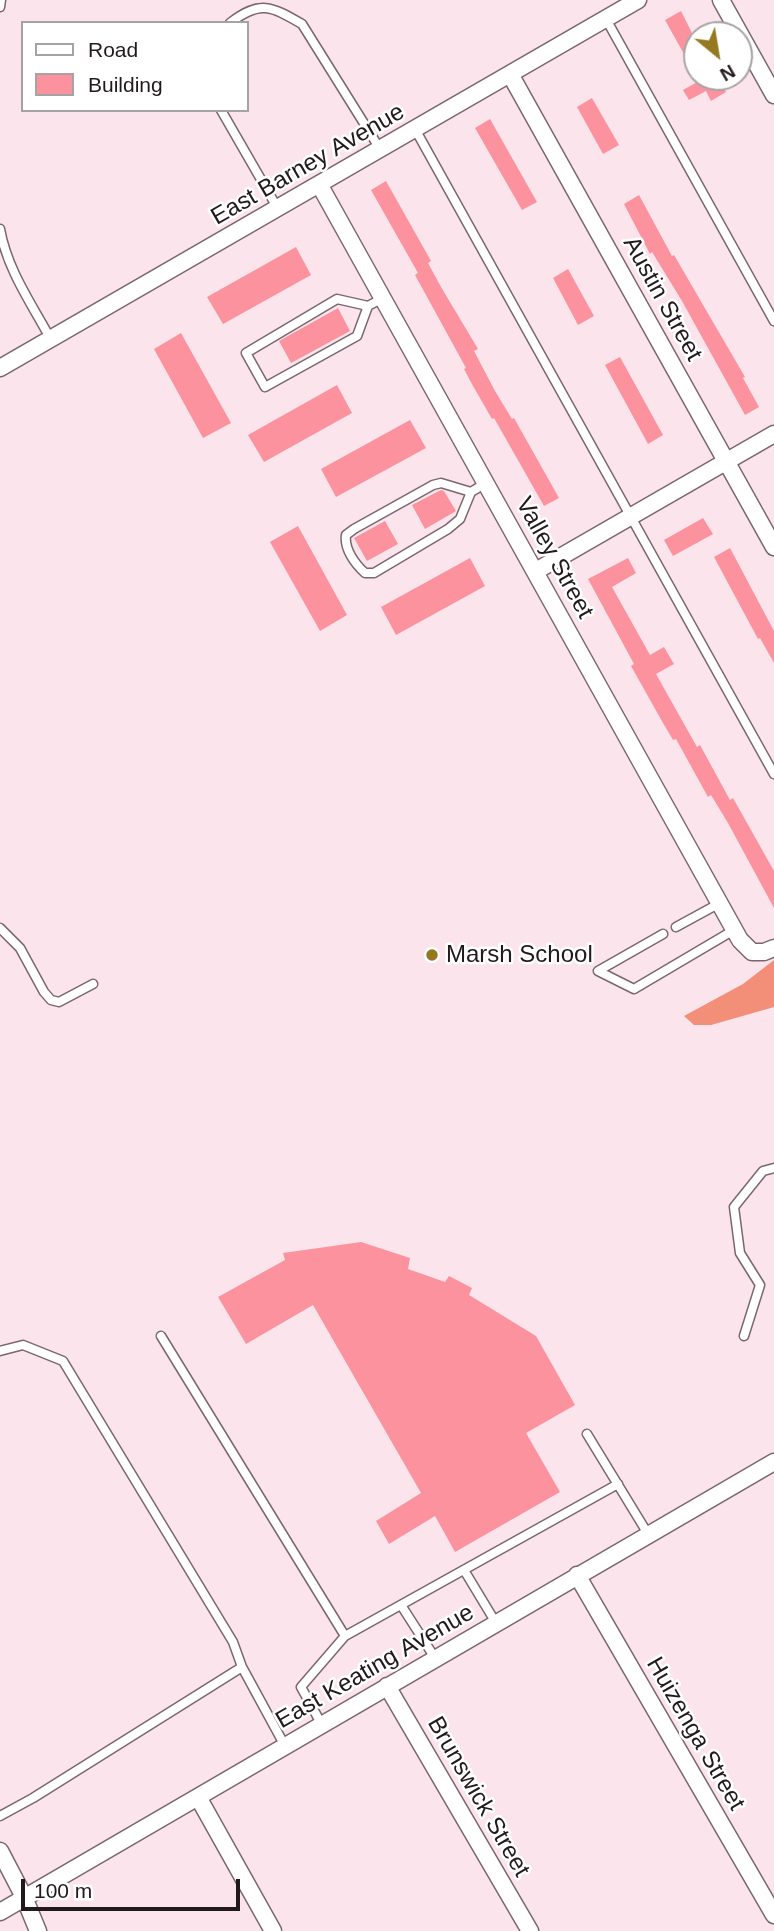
<!DOCTYPE html>
<style>
body{margin:0}
#map{position:relative;width:774px;height:1931px;overflow:hidden;background:#fce4ec;font-family:Helvetica,sans-serif}
canvas{display:block}
.legend{position:absolute;left:21px;top:21px;width:228px;height:91px;box-sizing:border-box;background:#fff;border:2px solid #a7a3a4;margin:0;padding:9px 12px;list-style:none;font-size:21px;color:#22191c}
.legend li{display:flex;align-items:center;gap:14px;height:35px}
.legend b{width:35px;border:2px solid #a7a3a4}
.north{position:absolute;left:683px;top:21px;width:70px;height:70px;box-sizing:border-box;background:#fff;border:2px solid #a7a3a4;border-radius:50%;rotate:150deg;font-size:19px;font-weight:700;line-height:28px;text-align:center;color:#22191c}
.north::after{content:'';display:block;margin:auto;width:24px;height:32px;background:#947920;clip-path:polygon(50% 0,100% 100%,50% 72%,0 100%)}
.scale{position:absolute;left:21px;top:1879px;width:219px;height:32px;box-sizing:border-box;border:4px solid #22191c;border-top:0;padding-left:9px;font-size:21px;line-height:24px;white-space:nowrap;color:#22191c;-webkit-text-stroke:5px #fff;paint-order:stroke}
</style>
<div id="map">
<canvas width="774" height="1931"></canvas>
<ul class="legend">
<li><b style="height:9px;background:#fff"></b>Road</li>
<li><b style="height:19px;background:#fc929d"></b>Building</li>
</ul>
<div class="north">N</div>
<div class="scale">100 m</div>
</div>
<script>
const ctx = document.querySelector('canvas').getContext('2d');
ctx.lineJoin = 'round';
function fillPath(path, color) { ctx.fillStyle = color; ctx.fill(path, 'evenodd'); }
function stroke(path, color, width, dash) { ctx.strokeStyle = color; ctx.lineWidth = width; ctx.lineCap = dash ? 'butt' : 'round'; ctx.setLineDash(dash || []); ctx.stroke(path); }
function drawText(font, color, halo, rows, align = 'center') {
  ctx.font = font + ' Helvetica,sans-serif'; ctx.lineWidth = 5; ctx.setLineDash([]); ctx.textBaseline = 'middle'; ctx.strokeStyle = halo; ctx.fillStyle = color; for (const [text, x, y, turn = 0] of rows) {
    ctx.save(); ctx.translate(x, y); ctx.rotate((+turn || 0) * Math.PI / 180); ctx.textAlign = isNaN(turn) ? turn : align; if (halo) ctx.strokeText(text, 0, 0); ctx.fillText(text, 0, 0); ctx.restore();
  }
}
fillPath(new Path2D(`
 M774,960v47l-63,18h-17l-10,-9 59,-32z`), '#f38e78');
fillPath(new Path2D(`
 M681,11l16,32v34h21l8,15 -15,9 -5,-10 -17,9 -6,-10 16,-9 -34,-61z
 M592,98l27,47 -16,9 -26,-47z
 M490,119l47,83 -15,8 -47,-82z
 M386,181l45,80 -3,2 13,24 37,62 -4,2 21,40 17,28 2,-1 45,80 -15,8 -50,-88 -2,1 -19,-33 -9,-17 2,-1 -51,-93 3,-2 -47,-83z
 M639,195l33,61 2,-1 71,122 -2,1 16,29 -14,8 -63,-114 -30,-49 -2,2 -26,-50z
 M296,247l15,28 -88,49 -16,-27z
 M568,269l26,47 -16,9 -25,-47z
 M338,308l12,23 -59,32 -12,-22z
 M181,333l50,90 -28,15 -49,-89z
 M620,357l43,78 -15,9 -43,-79z
 M337,385l15,28 -88,49 -16,-27z
 M410,420l16,28 -90,49 -15,-28z
 M441,490l3,1 12,20 -31,18 -13,-24z
 M703,518l10,16 -40,22 -9,-16z
 M385,521l13,23 -31,17 -13,-23z
 M298,526l49,89 -27,16 -50,-89z
 M730,548l44,83v32l-14,-25 -2,1 -44,-82z
 M470,558l15,28 -89,49 -15,-28z
 M628,558l8,15 -24,14 38,68 14,-8 10,17 -18,10 41,73 3,-2 30,55 3,-2 41,73v37l-46,-85 -17,-28 -3,2 -32,-58 -3,1 -10,-17 -32,-57 3,-2 -46,-85z
 M361,1242l49,16 -2,11 37,13 4,-6 23,12 -3,7 67,41 39,69 -49,28 34,59 -105,60 -20,-36 -46,28 -13,-23 45,-28 -108,-188 -67,39 -28,-47 67,-37 -2,-7z`), '#fc929d');
const service = new Path2D(`
 M0,7l1,-7
 M606,19l168,302
 M230,23c30,-23 41,-17 72,1l78,125
 M221,110l57,99
 M415,129l359,645
 M0,229c7,40 31,74 50,109
 M368,306l-31,-7 -91,54 19,34 92,-51 11,-30 15,-8
 M471,492l-30,-9 -8,2 -79,44 -8,6c-2,14 9,29 19,38h9l74,-44 12,-10 11,-27 15,-9
 M676,927l44,-24
 M0,928l20,20 24,44 7,8 8,2 34,-18
 M663,934l-65,37 36,18 100,-59
 M161,1336l184,300 273,-152
 M744,1336l16,-51 -20,-32 -6,-46 29,-36 11,-3
 M0,1351l23,-6 40,16 170,281 9,25
 M587,1434l61,100
 M464,1570l32,53
 M401,1605l34,53
 M322,1725l-21,-38 44,-51
 M0,1816l33,-18 209,-131 43,79`);
const minor = new Path2D(`
 M721,0l53,95
 M510,74l264,473
 M319,184l421,756 12,12h12l10,-4
 M0,368l638,-368
 M536,571l238,-137
 M577,1575l197,340
 M387,1686l143,245
 M198,1797l75,134
 M0,1851l24,46 14,34
 M0,1912l774,-450`);
stroke(service, '#7b676e', 11);
stroke(minor, '#7b676e', 19);
stroke(service, '#fff', 8);
stroke(minor, '#fff', 16);
for (const [x, y, r, color] of [
 [432,955,7,"#947920"]
]) { const dot = new Path2D(); dot.arc(x, y, r, 0, 2 * Math.PI); ctx.fillStyle = color; ctx.fill(dot); stroke(dot, '#fff', 2.5); }
drawText('24px', '#22191c', '#fff', [
 ["East Barney Avenue",308,165,-30],
 ["Austin Street",662,299,61],
 ["Valley Street",554,558,61],
 ["East Keating Avenue",375,1667,-30],
 ["Huizenga Street",695,1734,60],
 ["Brunswick Street",478,1797,60]
]);
drawText('24px', '#22191c', '#fff', [
 ["Marsh School",446,955]
], 'left');
</script>
